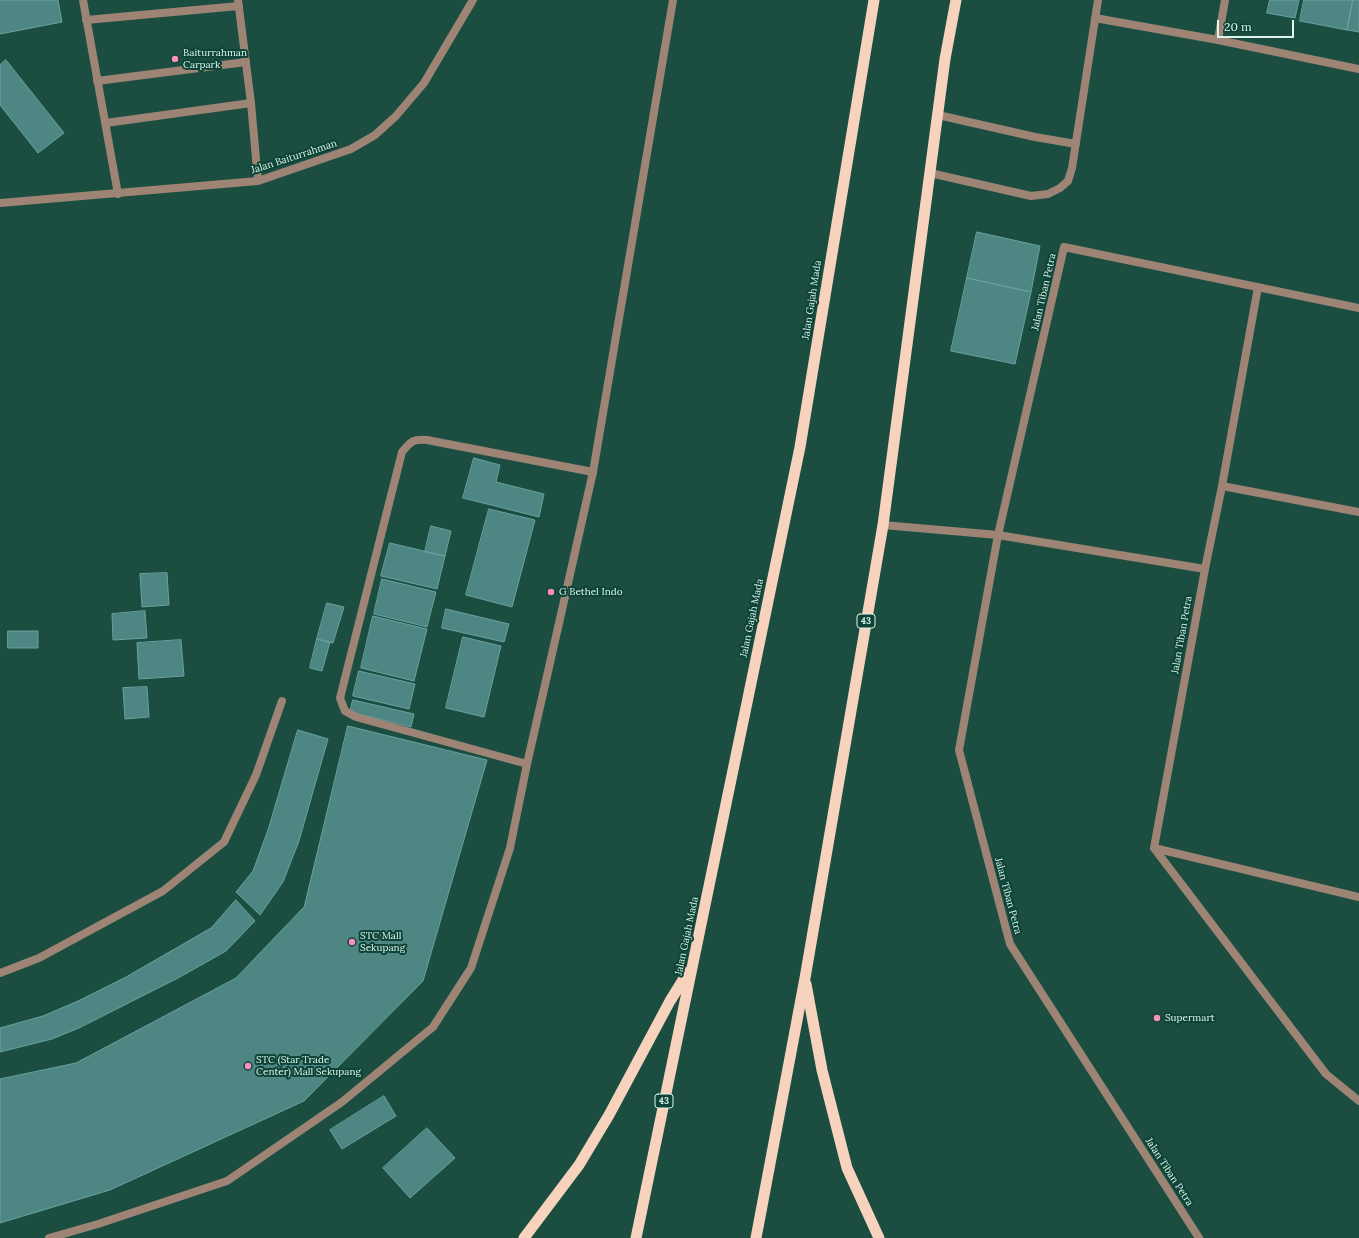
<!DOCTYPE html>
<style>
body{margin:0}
#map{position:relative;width:1359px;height:1238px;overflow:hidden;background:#1b4e41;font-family:Lora,serif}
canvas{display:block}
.scale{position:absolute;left:1217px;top:20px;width:77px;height:18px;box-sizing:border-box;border:2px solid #dcf6ed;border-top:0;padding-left:5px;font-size:12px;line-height:14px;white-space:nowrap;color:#dcf6ed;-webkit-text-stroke:3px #0e4437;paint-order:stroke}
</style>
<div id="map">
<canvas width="1359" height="1238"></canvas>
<div class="scale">20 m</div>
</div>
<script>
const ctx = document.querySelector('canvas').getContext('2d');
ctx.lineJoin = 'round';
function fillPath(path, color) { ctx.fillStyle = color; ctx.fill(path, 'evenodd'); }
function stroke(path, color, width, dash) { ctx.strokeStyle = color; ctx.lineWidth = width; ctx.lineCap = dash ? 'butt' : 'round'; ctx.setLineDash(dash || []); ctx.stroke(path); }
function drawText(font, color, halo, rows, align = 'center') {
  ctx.font = font + ' Lora,serif'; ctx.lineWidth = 4; ctx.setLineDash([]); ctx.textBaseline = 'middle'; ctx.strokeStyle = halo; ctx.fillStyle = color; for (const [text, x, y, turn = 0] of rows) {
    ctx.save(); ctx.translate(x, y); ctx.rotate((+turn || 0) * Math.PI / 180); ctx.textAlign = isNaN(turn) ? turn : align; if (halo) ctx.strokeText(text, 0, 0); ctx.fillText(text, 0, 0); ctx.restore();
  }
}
const building = new Path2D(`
 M0,0h58l4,22 -62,12z
 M1270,0h29l-4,18 -28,-5z
 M1304,0h49l-6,30 -47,-9z
 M1353,0h6v32l-12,-2z
 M6,60l58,73 -26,20 -38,-48v-40z
 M977,232l63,14 -9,46 -64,-14z
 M967,278l64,14 -16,72 -64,-13z
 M474,458l26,7 -4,17 48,12 -5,23 -76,-19z
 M489,509l46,11 -23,87 -46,-12z
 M431,526l20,5 -6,25 -20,-4z
 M390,543l55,13 -8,33 -56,-13z
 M167,573l2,32 -27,2 -2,-33z
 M382,579l54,13 -9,35 -53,-13z
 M327,603l17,4 -11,36 -16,-4z
 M446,609l63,15 -5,18 -62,-14z
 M145,611l2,27 -34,2 -1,-26z
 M373,616l54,13 -13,52 -53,-13z
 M8,631h30v17h-30z
 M463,637l38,9 -17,71 -38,-9z
 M317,639l13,3 -8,29 -12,-3z
 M181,640l3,36 -45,3 -2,-36z
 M359,671l56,13 -6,25 -56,-13z
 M147,687l2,30 -24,2 -2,-31z
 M353,700l61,14 -3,13 -61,-15z
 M348,726l139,34 -64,221 -119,120 -194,89 -110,33v-144l76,-16 160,-85 68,-71z
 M298,730l30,9 -29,102 -16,41 -23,33 -24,-23 17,-21 15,-41z
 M236,900l19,21 -29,30 -46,26 -101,51 -27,11 -52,13v-24l43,-12 35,-15 48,-24 85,-49z
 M384,1096l12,20 -54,33 -12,-19z
 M427,1128l28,30 -45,40 -27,-30z`);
fillPath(building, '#4e8684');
stroke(building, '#69a19f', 1);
stroke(new Path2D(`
 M86,20l153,-14
 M97,81l149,-19
 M106,123l145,-20
 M527,764l-171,-47 -11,-6 -5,-13 62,-246c9,-11 11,-13 25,-12l166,32
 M0,973l39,-15 124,-67 61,-49 32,-67 26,-74`), '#9d8475', 8);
stroke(new Path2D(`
 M83,0l35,194
 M238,0l13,103 7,78
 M1095,18l123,22 141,29
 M1218,40l7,-40
 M938,115l97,22 41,7
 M930,173l101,23 17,-2 12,-6 8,-7 4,-13 26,-168
 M0,203l258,-22 93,-32 24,-14 21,-19 28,-33 49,-83
 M1222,486l137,26
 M883,525l115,10 66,-288 295,61
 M1205,569l-51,279 172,226 33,27
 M1154,848l205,49
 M49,1238l49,-14 129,-43 115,-79 91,-75 38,-59 39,-120 17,-84 35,-154 31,-138 80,-472
 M1199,1238l-189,-294 -51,-194 39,-215 207,34 17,-83 36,-199`), '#9d8475', 8);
stroke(new Path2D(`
 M806,984l16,86 25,98 32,70
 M524,1238l55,-73 30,-50 61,-114 18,-29
 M636,1238l164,-791 74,-447
 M756,1238l49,-260 78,-453 62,-466 11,-59`), '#f7d2bc', 11);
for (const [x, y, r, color] of [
 [175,59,4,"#fd8ebf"],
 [551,592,4,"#fd8ebf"],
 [352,942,4,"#fd8ebf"],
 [1157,1018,4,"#fd8ebf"],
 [248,1066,4,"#fd8ebf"]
]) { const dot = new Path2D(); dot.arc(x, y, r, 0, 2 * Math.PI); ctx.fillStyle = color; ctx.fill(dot); stroke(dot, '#0e4437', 1.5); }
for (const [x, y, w] of [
 [866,621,18],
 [664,1101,18]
]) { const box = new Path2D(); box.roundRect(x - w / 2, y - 7, w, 14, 3); ctx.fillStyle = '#0e4437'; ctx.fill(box); stroke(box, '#dcf6ed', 1); }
drawText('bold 9px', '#dcf6ed', null, [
 ["43",866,621],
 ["43",664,1101]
]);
drawText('10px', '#dcf6ed', '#0e4437', [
 ["Baiturrahman",183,53],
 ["Carpark",183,65],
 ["G Bethel Indo",559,592],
 ["STC Mall",360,936],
 ["Sekupang",360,948],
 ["Supermart",1165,1018],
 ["STC (Star Trade",256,1060],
 ["Center) Mall Sekupang",256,1072]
], 'left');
drawText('10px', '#dcf6ed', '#0e4437', [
 ["Jalan Baiturrahman",294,157,-18],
 ["Jalan Tiban Petra",1044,292,-77],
 ["Jalan Gajah Mada",812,300,-81],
 ["Jalan Gajah Mada",752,618,-78],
 ["Jalan Tiban Petra",1182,635,-80],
 ["Jalan Tiban Petra",1008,896,75],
 ["Jalan Gajah Mada",687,936,-78],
 ["Jalan Tiban Petra",1169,1172,57]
]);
</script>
